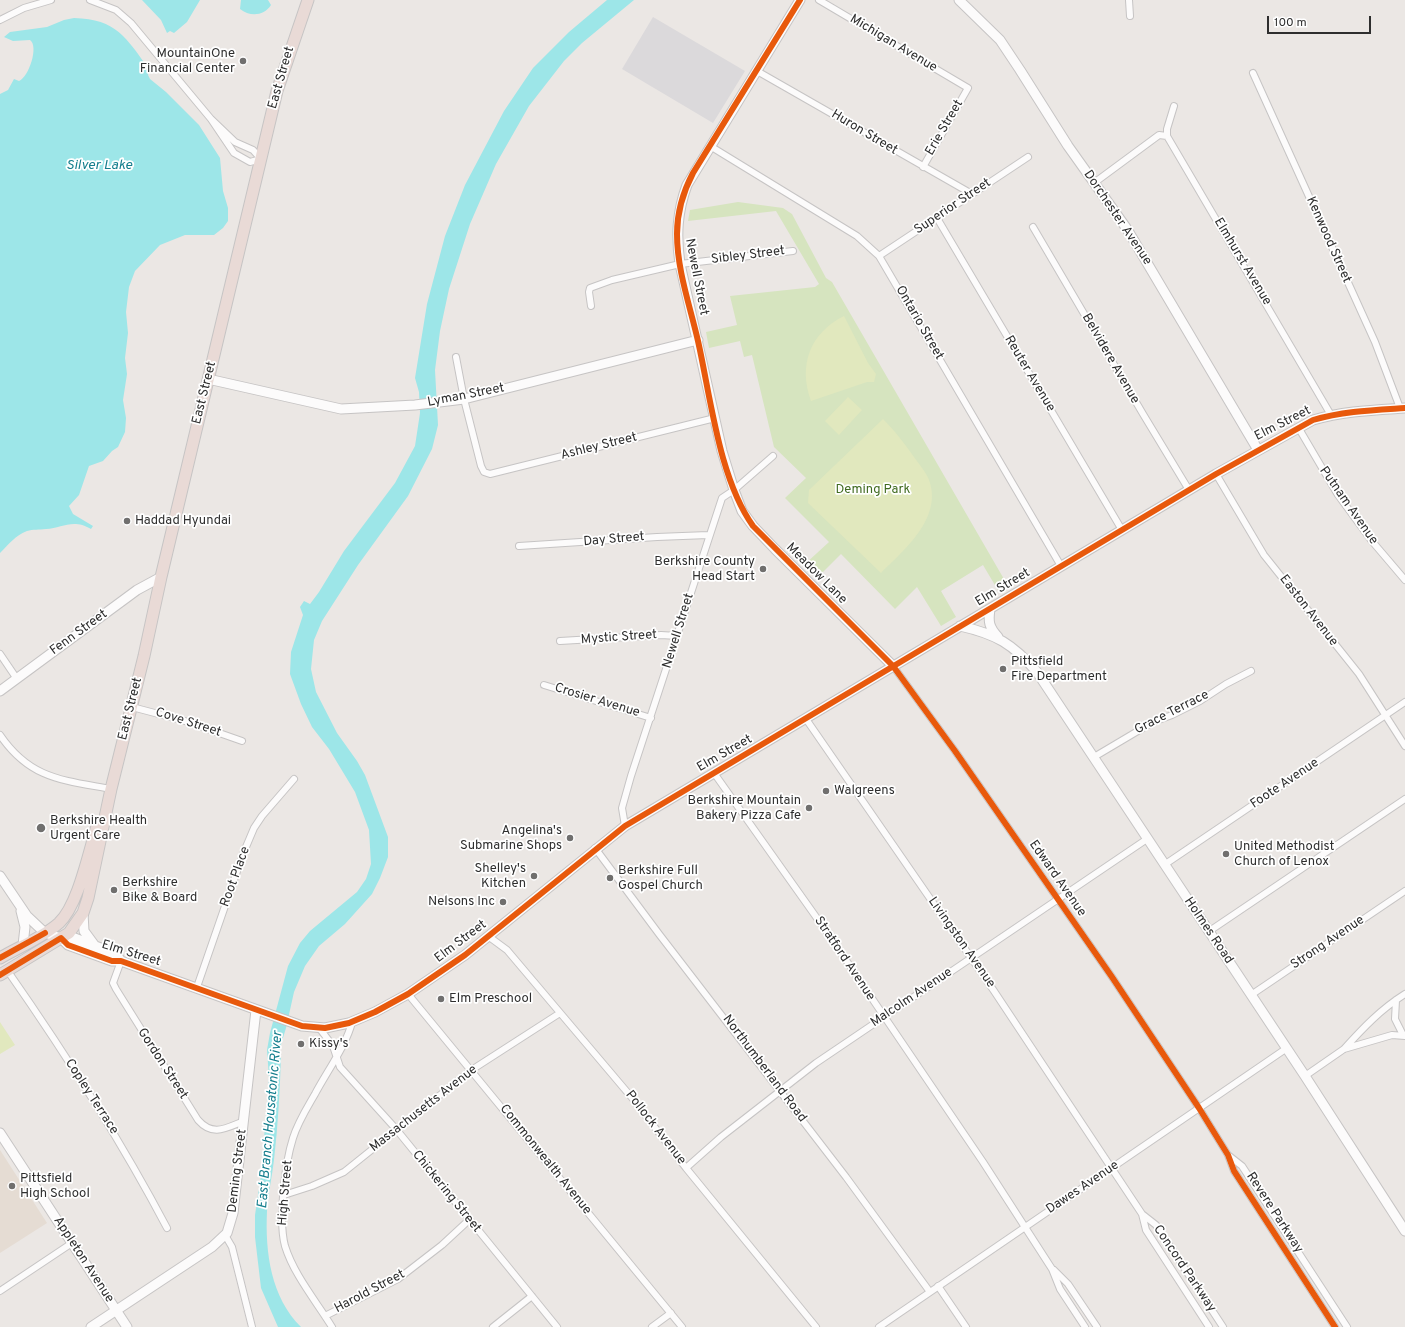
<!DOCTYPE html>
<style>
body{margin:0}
#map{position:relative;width:1405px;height:1327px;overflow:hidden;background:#ebe7e4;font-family:Overpass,sans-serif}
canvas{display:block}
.scale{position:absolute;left:1267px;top:16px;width:104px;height:18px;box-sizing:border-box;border:2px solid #2e2e2e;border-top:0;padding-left:5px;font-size:12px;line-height:14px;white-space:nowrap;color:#2e2e2e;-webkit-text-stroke:3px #fff;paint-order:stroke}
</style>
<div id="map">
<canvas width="1405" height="1327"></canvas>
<div class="scale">100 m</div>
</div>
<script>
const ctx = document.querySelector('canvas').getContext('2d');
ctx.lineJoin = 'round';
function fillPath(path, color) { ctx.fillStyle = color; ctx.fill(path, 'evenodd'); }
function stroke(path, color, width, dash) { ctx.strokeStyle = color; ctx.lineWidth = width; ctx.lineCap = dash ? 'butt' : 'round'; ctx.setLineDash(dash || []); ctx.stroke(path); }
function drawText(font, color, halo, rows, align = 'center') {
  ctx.font = font + ' Overpass,sans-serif'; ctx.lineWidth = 3.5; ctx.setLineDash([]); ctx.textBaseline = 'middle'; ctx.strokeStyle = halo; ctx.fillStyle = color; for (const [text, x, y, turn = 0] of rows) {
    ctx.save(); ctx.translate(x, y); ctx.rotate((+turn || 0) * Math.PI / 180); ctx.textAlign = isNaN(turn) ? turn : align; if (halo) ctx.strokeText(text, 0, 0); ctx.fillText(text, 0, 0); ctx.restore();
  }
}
fillPath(new Path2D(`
 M653,17l92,54 -32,52 -91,-54z`), '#dbd9db');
fillPath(new Path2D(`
 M0,1150l47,73 -47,30z`), '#e5dcd3');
fillPath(new Path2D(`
 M738,202l45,6 9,6 34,64 6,4 176,304 -9,6 -16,-27 -42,26 15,26 -15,9 -24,-39 -22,22 -54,-55 -23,23 -13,-13 24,-22 -44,-44 21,-20 -32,-31 -22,-92 -8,2 -4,-16 -31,7 -3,-16 31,-7 -7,-29 85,-9 4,-3 -43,-73 -88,10 2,-11z`), '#d6e4bf');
fillPath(new Path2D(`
 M844,316l24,47 8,11 -2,8h-7l-56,19c-13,-36 -1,-68 33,-85z
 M848,397l14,13 -23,25 -14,-14z
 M883,419c12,12 21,24 31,38 5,7 12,15 15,23 14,38 -25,70 -48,93l-73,-70 1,-13z
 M0,1022l15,23 -15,9z`), '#e1e8be');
fillPath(new Path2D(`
 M142,0h58l-13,22 -13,11 -4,-2 -3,2 -6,-13z
 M241,0h27l3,5c-7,11 -21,12 -31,4z
 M607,0h27l-52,43 -18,18 -35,45 -33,58 -26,60 -21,65 -9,42 -5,39 3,55 -6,24 -24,47 -50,69 -36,56 -8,19 -3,29 5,23 21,41 20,28 8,14 23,62v20l-8,21 -8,16 -27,30 -26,22 -14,20 -11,26 -8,36 -8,26h3c-1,36 -3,71 -7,106 -2,17 -6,34 -7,51 -2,42 4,86 34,116h-23l-17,-39 -6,-51v-22l6,-40 8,-97 -2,-28 3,-17 18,-67 12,-23 10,-12 47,-39 9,-13 5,-15 -2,-34 -14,-38 -26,-43 -17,-22 -11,-23 -11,-30 1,-22 12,-37 -3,-8 4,-6 6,3 9,-12 25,-41 51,-68 20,-37 5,-33 -1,-21 -4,-14 12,-74 18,-68 20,-51 39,-74 29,-43 36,-36z
 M74,18c43,1 52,20 75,51l-1,6 2,4 16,13 33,33 21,33 3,33 5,17v13l-5,7 -9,7h-29l-25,10 -25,26 -6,16 -3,25 2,21 -3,25 2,16 -4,26 3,18 -1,14 -7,15 -6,4 -9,10 -14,5 -10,29 -10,11 4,8 20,12 -2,3c-18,-11 -29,-1 -45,0 -7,1 -13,0 -19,2 -11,4 -19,14 -27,22v-459l8,-4 6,-11 5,2c10,-4 20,-35 11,-41l-17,1 -9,-4 6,-5 37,-5 17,-7z`), '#9de6e8');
const street = new Path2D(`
 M90,0l26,10 15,13 80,96 23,34 16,9 11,-3 -8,-9 -18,-8 -24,-23
 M819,0l149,88 -45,79
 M1129,0l1,16
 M0,20l24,-12 27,-8
 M757,71l215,123
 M1253,73l122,269 25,66
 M1174,106l-7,23v7l164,279
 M710,146l147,90 22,20 182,310
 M1094,183l65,-48 8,1
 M937,218l185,312
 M1033,227l110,187 46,76
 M879,256l149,-99
 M591,306l-2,-14 1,-4 22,-8 68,-16 113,-13
 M456,357l8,42 17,67 3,6 6,2 225,-56
 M1298,427l40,68 33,45 34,40
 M1216,474l48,81 95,119 46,72
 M519,546l138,-9 51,-2
 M560,641l101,-6 16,1
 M0,654l17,25
 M893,666l62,85 157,226 87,131 29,47 6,16 101,156
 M544,685l107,33
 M132,707l53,14 57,20
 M806,719l188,272 148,223 4,16 63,97
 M0,735c30,44 62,45 111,54
 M1094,757l59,-35 19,-7 28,-14 26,-17 25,-13
 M714,773l117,165 152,224 69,107 8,20 25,38
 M625,826l-3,-18 9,-32 91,-278 12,-8 39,-34
 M595,848l64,86 187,243 84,115
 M1164,865l241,-163
 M1208,932l197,-133
 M488,936l19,14 126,149 53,69 130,159
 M121,961l-8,22 3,6 82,131c15,17 28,8 46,1
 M7,970c58,83 113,169 160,258
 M197,987l46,-133 11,-26 8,-12 32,-37
 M408,994l274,333
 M1251,995l154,-104
 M1396,1000l-1,19 8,16
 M320,1029l13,17 7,21 56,62 161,198
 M1344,1049c19,-21 37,-40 61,-55
 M1305,1076l39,-27 48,-14 13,1
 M1228,1155l14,11 105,161
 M686,1168l35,-31 95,-74 331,-224
 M284,1195l28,-9 32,-14 126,-101 90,-58
 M1142,1214l14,11 67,102
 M225,1235l7,12 20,80
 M1054,1270l14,14 29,43
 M938,1286l28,41
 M0,1291l72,-48
 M325,1316l73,-37 44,-34 27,-25
 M332,1327c-16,-26 -38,-52 -47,-81 -7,-26 0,-83 8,-108 5,-16 14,-30 22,-44 11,-21 32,-50 37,-72
 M493,1327l39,-31
 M652,1327l19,-14
 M879,1327l408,-279`);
const secondary = new Path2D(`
 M800,0l-113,185c-10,27 -11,51 -7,79l42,187 12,39 8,21 11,15 22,23 118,117
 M959,0l41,40 20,30 48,76 59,83 131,221
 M208,379l133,30 74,-4 49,-6 234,-59
 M990,609c-2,13 -1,18 8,28
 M960,626c36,8 53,18 77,46l268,404 100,155
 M0,691l137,-101 24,-13
 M0,876l27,40 18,17 16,5 11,-1 44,17 5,7
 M21,911l4,16 -2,18
 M83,913l1,18 11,15
 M61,938l7,7 44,16h9l181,65 23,2 24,-5 26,-11 33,-18 57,-39 160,-129 591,-352 97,-54c30,-9 61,-10 92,-12
 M0,1133l127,194
 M91,1327l121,-80 15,-14 6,-20 23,-203`);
const highway = new Path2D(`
 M0,958c19,-11 42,-20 59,-35 20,-19 30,-73 39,-100
 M0,975l69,-42 14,-20 5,-15 23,-109 33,-133 17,-79 116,-486 31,-91`);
stroke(street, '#c6c4c4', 8);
stroke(secondary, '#c6c4c4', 11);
stroke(highway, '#c6c4c4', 13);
stroke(street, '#fcfbfb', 6);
stroke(secondary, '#fcfbfb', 9);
stroke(highway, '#e9dad6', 11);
stroke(new Path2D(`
 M800,0l-107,173c-10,19 -16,39 -16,61 0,36 13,72 21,107 13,58 21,137 55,185l140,140 62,85 157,226 87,131 29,47 6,16 101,156
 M0,958l45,-25
 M0,975l61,-37 7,7 44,16h9l181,65 23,2 24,-5 26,-11 33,-18 57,-39 160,-129 591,-352 97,-54c30,-9 61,-10 92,-12`), '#e8590c', 6);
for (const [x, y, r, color] of [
 [243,61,4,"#706f6e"],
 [127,521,4,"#706f6e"],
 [763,569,4,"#706f6e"],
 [1003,669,4,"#706f6e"],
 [826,791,4,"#706f6e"],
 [809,808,4,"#706f6e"],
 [41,828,5,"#706f6e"],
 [570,838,4,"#706f6e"],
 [1226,854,4,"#706f6e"],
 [534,876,4,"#706f6e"],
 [610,878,4,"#706f6e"],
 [114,890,4,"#706f6e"],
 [503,902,4,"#706f6e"],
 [441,999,4,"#706f6e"],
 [301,1044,4,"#706f6e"],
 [12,1186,4,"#706f6e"]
]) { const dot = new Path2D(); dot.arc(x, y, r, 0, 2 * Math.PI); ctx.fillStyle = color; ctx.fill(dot); stroke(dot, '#fff', 1.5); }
drawText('13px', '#2e2e2e', '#fff', [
 ["Michigan Avenue",893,44,31],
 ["East Street",282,78,-74],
 ["Erie Street",945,128,-60],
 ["Huron Street",864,133,31],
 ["Superior Street",953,207,-34],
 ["Dorchester Avenue",1117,218,56],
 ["Kenwood Street",1328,240,66],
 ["Sibley Street",748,256,-7],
 ["Elmhurst Avenue",1242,262,59],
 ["Newell Street",696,277,79],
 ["Ontario Street",919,323,60],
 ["Belvidere Avenue",1110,359,60],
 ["Reuter Avenue",1029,374,59],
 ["East Street",205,393,-76],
 ["Lyman Street",466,396,-11],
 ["Elm Street",1283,424,-27],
 ["Ashley Street",599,447,-14],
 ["Putnam Avenue",1348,506,55],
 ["Day Street",614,540,-5],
 ["Meadow Lane",816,574,45],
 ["Elm Street",1003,588,-31],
 ["Easton Avenue",1308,611,52],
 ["Newell Street",679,631,-73],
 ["Fenn Street",79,633,-36],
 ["Mystic Street",619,638,-4],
 ["Crosier Avenue",597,701,17],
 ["East Street",131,709,-76],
 ["Grace Terrace",1172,713,-27],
 ["Cove Street",188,723,18],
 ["Elm Street",725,754,-30],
 ["Foote Avenue",1285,784,-34],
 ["Root Place",236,877,-70],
 ["Edward Avenue",1057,879,55],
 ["Holmes Road",1208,931,56],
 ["Elm Street",461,942,-37],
 ["Livingston Avenue",961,943,55],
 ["Strong Avenue",1328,943,-34],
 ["Elm Street",131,954,17],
 ["Stratford Avenue",844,959,56],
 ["Malcolm Avenue",912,998,-34],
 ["Gordon Street",162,1064,57],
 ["Northumberland Road",764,1069,53],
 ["Copley Terrace",91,1097,57],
 ["Massachusetts Avenue",424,1109,-38],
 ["Pollock Avenue",655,1128,52],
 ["Commonwealth Avenue",545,1160,51],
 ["Deming Street",238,1171,-83],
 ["Dawes Avenue",1083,1188,-34],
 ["Chickering Street",446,1192,51],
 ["High Street",286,1193,-85],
 ["Revere Parkway",1274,1213,57],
 ["Appleton Avenue",83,1260,57],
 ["Concord Parkway",1184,1269,56],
 ["Harold Street",370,1292,-28]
]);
drawText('13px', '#2e2e2e', '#fff', [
 ["MountainOne",235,54,"right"],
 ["Financial Center",235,69,"right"],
 ["Haddad Hyundai",135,521],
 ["Berkshire County",755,562,"right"],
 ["Head Start",755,577,"right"],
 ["Pittsfield",1011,662],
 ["Fire Department",1011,677],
 ["Walgreens",834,791],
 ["Berkshire Mountain",801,801,"right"],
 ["Bakery Pizza Cafe",801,816,"right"],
 ["Berkshire Health",50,821],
 ["Urgent Care",50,836],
 ["Angelina's",562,831,"right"],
 ["Submarine Shops",562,846,"right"],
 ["United Methodist",1234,847],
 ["Church of Lenox",1234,862],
 ["Shelley's",526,869,"right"],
 ["Kitchen",526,884,"right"],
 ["Berkshire Full",618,871],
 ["Gospel Church",618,886],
 ["Berkshire",122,883],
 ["Bike & Board",122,898],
 ["Nelsons Inc",495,902,"right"],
 ["Elm Preschool",449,999],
 ["Kissy's",309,1044],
 ["Pittsfield",20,1179],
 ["High School",20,1194]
], 'left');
drawText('13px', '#3f6a1f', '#fff', [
 ["Deming Park",873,490]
]);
drawText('italic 14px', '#147e8d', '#fff', [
 ["Silver Lake",99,166],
 ["East Branch Housatonic River",271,1120,-85]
]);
</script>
